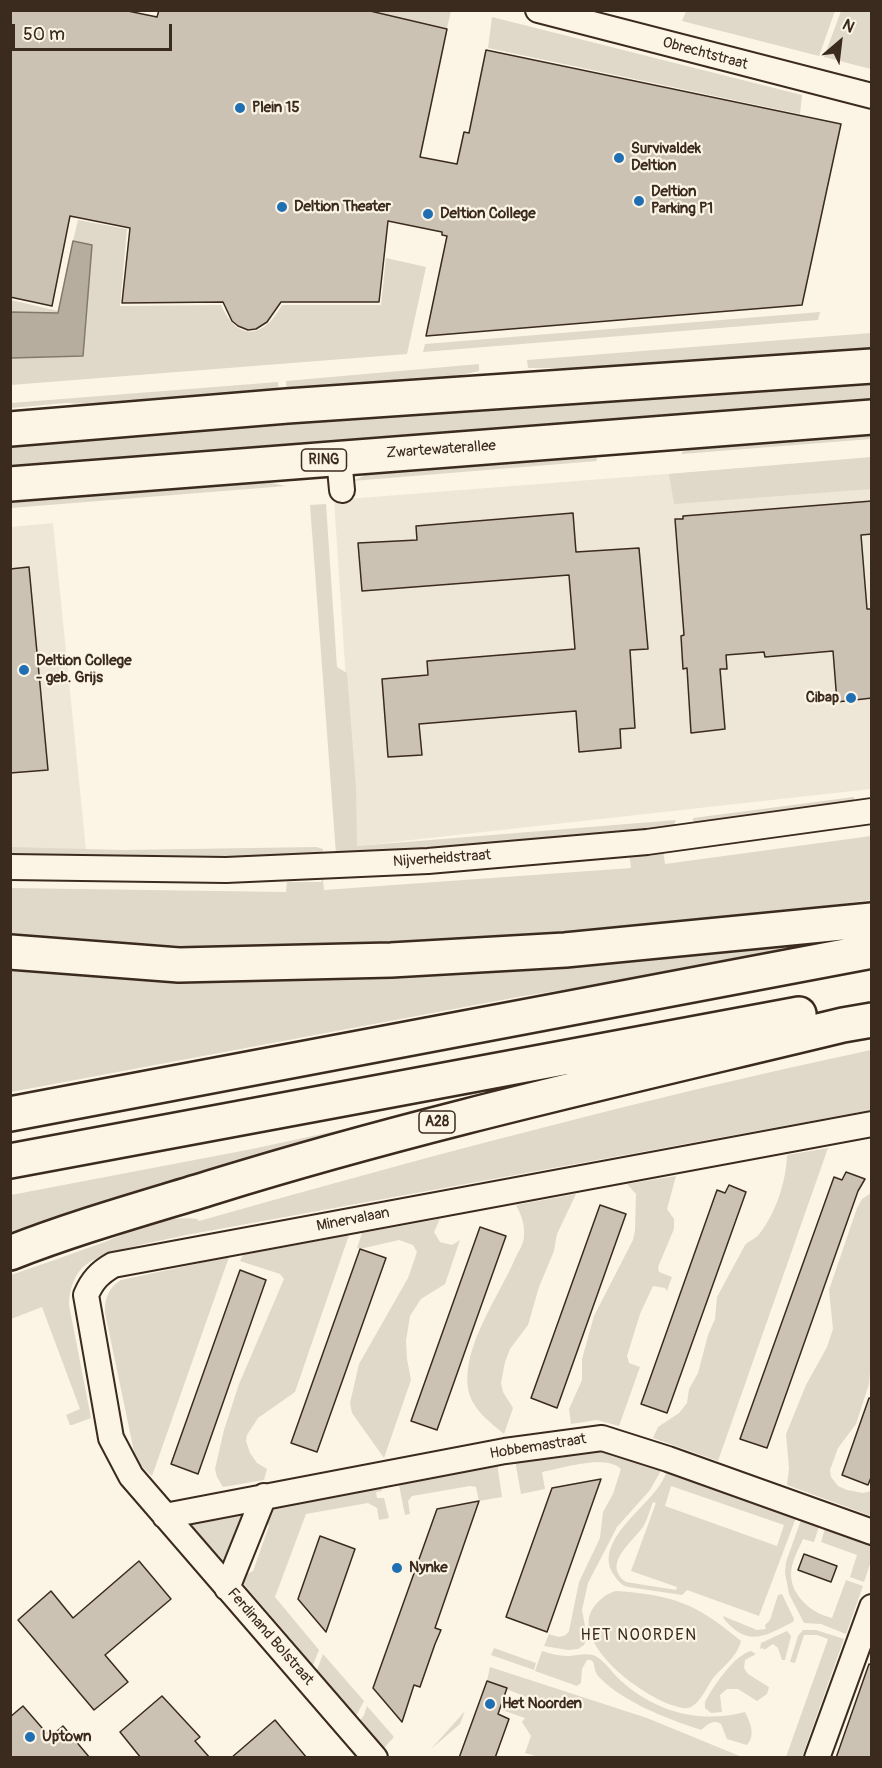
<!DOCTYPE html>
<style>
body{margin:0}
#map{position:relative;width:882px;height:1768px;overflow:hidden;background:#fcf5e5;font-family:Pangolin,sans-serif}
canvas{display:block}
.frame{position:absolute;inset:0;border:12px solid #3b2a1e;pointer-events:none}
.north{position:absolute;left:810px;top:12px;width:60px;height:60px;-webkit-text-stroke:4px #fcf5e5;paint-order:stroke;rotate:28deg;font-size:16px;font-weight:700;line-height:24px;text-align:center;color:#3b2a1e}
.north::after{content:'';display:block;margin:auto;width:21px;height:27px;background:#3b2a1e;clip-path:polygon(50% 0,100% 100%,50% 72%,0 100%)}
.scale{position:absolute;left:12px;top:24px;width:160px;height:27px;box-sizing:border-box;border:3px solid #3b2a1e;border-top:0;padding-left:8px;font-size:18px;line-height:21px;white-space:nowrap;color:#3b2a1e;-webkit-text-stroke:4px #fcf5e5;paint-order:stroke}
</style>
<div id="map">
<canvas width="882" height="1768"></canvas>
<div class="frame"></div>
<div class="north">N</div>
<div class="scale">50 m</div>
</div>
<script>
const ctx = document.querySelector('canvas').getContext('2d');
ctx.lineJoin = 'round';
function fillPath(path, color) { ctx.fillStyle = color; ctx.fill(path, 'evenodd'); }
function stroke(path, color, width, dash) { ctx.strokeStyle = color; ctx.lineWidth = width; ctx.lineCap = dash ? 'butt' : 'round'; ctx.setLineDash(dash || []); ctx.stroke(path); }
function drawText(font, color, halo, rows, align = 'center') {
  ctx.font = font + ' Pangolin,sans-serif'; ctx.lineWidth = 4.5; ctx.setLineDash([]); ctx.textBaseline = 'middle'; ctx.strokeStyle = halo; ctx.fillStyle = color; for (const [text, x, y, turn = 0] of rows) {
    ctx.save(); ctx.translate(x, y); ctx.rotate((+turn || 0) * Math.PI / 180); ctx.textAlign = isNaN(turn) ? turn : align; if (halo) ctx.strokeText(text, 0, 0); ctx.fillText(text, 0, 0); ctx.restore();
  }
}
fillPath(new Path2D(`
 M871,458v331l-514,57 -23,-346z
 M53,523l33,327 -75,-2v-321z`), '#eee6d6');
fillPath(new Path2D(`
 M868,10l3,2v57l-47,-12 17,-46z
 M374,11h77l-4,17z
 M686,11v-1l149,1 -16,45 -137,-35z
 M492,17l310,78 -2,19 -312,-66z
 M78,220l49,9 -7,77 101,-1c17,38 43,33 61,0h99l5,-47 40,9 -19,87 -396,31 -1,-27 73,-2 9,-111 -19,-4z
 M11,300l47,11v2l-47,-1z
 M820,312l-2,8 -395,32 2,-8z
 M871,333v15l-251,20h-92l-1,-8z
 M479,364v7l-60,13 -132,11 -1,-14z
 M871,370v32l-860,70v-32z
 M278,382l1,14 -142,10 -71,-3 -55,5v-5z
 M871,424v15l-189,15v-2l44,-16z
 M552,450l44,6 1,5 -245,20 40,-18z
 M871,457v32l-197,15 -5,-30z
 M236,476l50,10 -275,22v-14z
 M326,504l11,163 10,6 9,115 1,58 319,-26 -3,7 -168,21 -169,6 -26,-349z
 M854,797v6l-151,24 -10,-6v-3z
 M871,836v64l-185,24 -200,18 -263,6 -212,-12 -1,-48 276,4 1,-10h34l2,-3 1,11 307,-22 -2,-16 34,-3 2,15z
 M11,847l111,3 194,-3 7,2 -1,7 -7,2h-304z
 M871,927v14l-353,56 -507,95v-131z
 M871,1050v60l-685,125c-26,6 -84,15 -103,32 -10,10 -14,25 -14,38l22,113 -19,7h-2l-4,-10 14,-6 -38,-102 -31,12v-44c29,-10 58,-20 88,-31 30,-11 65,-30 98,-25l2,2c223,-63 446,-123 672,-171z
 M587,1077l-576,169v-51l241,-46z
 M828,1148l-110,313 -65,-23 5,-11 21,-14 8,-10 2,-14 9,-16 10,-38 7,-16 2,-22 28,-52c5,-5 11,-6 15,-12 16,-21 26,-51 27,-78z
 M676,1176l-9,33 7,10v10l-16,38 1,5 13,5 -5,14 -2,-3 -12,-2 -13,28 -13,42 2,7 11,4 -21,59 -22,-6 -26,4 -2,-15 13,-29v-21l12,-43 39,-76 2,-10 1,-36 -9,-10z
 M871,1193l1,154 -3,37 -13,40 -18,24 -8,22 1,7 7,9 9,4 16,3 8,-2v25l-84,-31 2,-17 -3,-34 20,-49 21,-38 6,-18 -4,-39 28,-82 5,-9z
 M576,1194l-19,40 -3,17 -15,36 -11,38 -18,24 -5,13 -4,21 2,9 10,16 -9,26c-12,-10 -29,-23 -34,-38 -13,-42 28,-98 44,-135 3,-8 10,-16 10,-25 1,-11 -3,-22 -8,-31z
 M440,1219l-6,13 6,10 12,3 8,-5 -15,44 -24,15 -11,17 -4,25 1,18 4,21 -27,78 -32,-45 -2,-10 9,-39 49,-86 9,-26 -4,-7 -14,-5 -39,9 -3,-1 5,-15z
 M349,1235l-54,157 -37,26 -11,17 -1,6 4,12 7,10 10,6 -3,11 -41,7 -6,-10 -2,-8 9,-39 15,-46 45,-105 -4,-5 -40,-13 3,-6z
 M229,1257l-77,219 -16,-15 -31,-148c-1,-14 4,-26 16,-33z
 M589,1445l74,22 -13,23 -33,37 -29,56 -6,27 5,27 -3,8 -6,4 -10,1 -24,-4 5,-12c8,3 15,5 20,-3l10,-49 21,-44 3,-26 10,-18 8,-25c-15,-15 -59,-1 -79,3l3,17 -24,5 -6,-34z
 M497,1463l5,34 -23,4 -3,-14 -6,-1 -58,10 -4,5 2,13 -5,1 -7,-35z
 M668,1468l129,47 -38,101 -72,-26 -5,5 -54,-8c-7,-2 -10,-6 -14,-12 -21,-30 27,-64 43,-86 5,-6 8,-13 11,-21zM671,1486l113,39 -7,21 -112,-40zM653,1502l3,1 -25,68 46,16 -1,3 -50,-8c-26,-19 10,-42 18,-57 4,-7 6,-16 9,-23z
 M381,1484l1,7 -6,1 1,6h7l5,20 -10,2 -2,-12 -9,-5 -62,11 -31,83 44,53 -6,15 -70,-82 1,-7 9,-5 16,-45 -5,-8 7,-12z
 M241,1512l3,4 -18,45c-12,-2 -34,-26 -34,-38z
 M802,1517l18,6 -6,19 -11,-3c-4,9 -9,18 -11,27 -6,25 17,47 40,52l14,-38 17,6 -17,48 -25,-10 -17,-1 -15,-29 -4,-21 1,-11z
 M826,1525l44,16 1,20 -7,21 -14,-5 7,-22 -36,-13z
 M616,1591c58,4 81,13 125,50 -3,14 -17,25 -27,36 -7,9 -14,28 -26,31 -4,1 -9,-1 -13,-2 -31,-8 -113,-67 -78,-103 6,-6 11,-10 19,-12z
 M782,1594l12,25 -1,3c-28,14 -45,26 -69,-3l-1,-3 34,14 9,-1 -1,-4 5,-5 8,-25z
 M803,1630h13l28,9 -42,118h-16l42,-118 -11,-4h-13l-9,28 -5,-1 8,-26z
 M787,1631l4,5 -6,24h-3l-4,-12 -5,-4 -9,6 -1,-2 -3,1 1,-6z
 M494,1648l42,15 -2,7 -43,-15z
 M542,1651c9,3 18,5 28,5 7,-1 16,-3 23,-1 10,3 19,18 27,25 35,32 80,44 125,32 5,10 11,23 2,33l-20,-6 -6,-15c-9,-5 -13,1 -20,6 -33,-11 -79,-28 -103,-54 -5,-6 -2,-12 -7,-16h-4l-5,9 -1,14 -4,3 -42,-15z
 M751,1651l5,3 -11,6 -1,8 4,6 21,13 -2,7 -10,7 -19,-12h-11l-7,6 2,17 -11,1 -6,-5v-6c8,-15 29,-47 46,-51z
 M323,1654l41,47 -8,15 -39,-46z
 M490,1667l157,51 95,39 -200,1 -17,-5 6,-17 -9,-14 3,-4 -23,-8 5,-13 16,7 3,-7 -39,-16z
 M367,1706l27,31 -10,11 -24,-28 4,-5z
 M465,1711l-5,13 -29,25z`), '#e0d8c8');
const water = new Path2D(`
 M73,241l19,4 -9,111 -72,2v-46l47,1z`);
fillPath(water, '#b7ad9e');
stroke(water, '#85796b', 1.5);
const building = new Path2D(`
 M10,10h113l34,7 2,-7h207l81,19 -27,128 37,7 7,-32 5,1 17,-83 355,74 -39,181 -376,31 21,-100 -5,-1v-3l-54,-11 -9,81h-98l-14,20 -11,7 -8,1 -10,-4 -6,-5 -9,-19 -101,1 8,-75 -60,-12 -18,90 -42,-9z
 M872,501v33l-11,1 6,74h5v89l-35,4 -4,-51 -68,6 -1,-5 -38,3 1,14h-7l5,60 -34,4 -4,-65 -4,1 -2,-33 3,-1 -9,-116h8v-3z
 M573,513l3,39 63,-4 9,101 -18,1 5,78 -15,1 1,19 -42,4 -3,-41 -157,13 3,31 -34,2 -6,-78 46,-4 -1,-14 148,-12 -6,-74 -207,16 -4,-48 59,-3 -1,-14z
 M29,567l19,203 -38,3v-204z
 M846,1172l19,7 -7,12 -91,257 -27,-9 94,-262 8,3z
 M729,1185l17,7 -79,221 -26,-9 76,-214 8,3z
 M600,1205l26,9 -69,194 -26,-10z
 M480,1227l26,9 -69,194 -26,-9z
 M360,1249l26,9 -69,194 -26,-9z
 M240,1270l26,10 -68,194 -27,-10z
 M869,1398l3,1v76l-4,10 -26,-10z
 M601,1479l-54,153 -41,-15 46,-129z
 M479,1501l-44,127 6,2 -6,14 -15,43 -6,-2 -12,37 -29,-34 64,-179z
 M320,1536l35,13 -29,83 -28,-33z
 M804,1554l33,12 -6,16 -33,-12z
 M139,1561l32,38 -66,56 23,27 -34,28 -76,-90 33,-29 22,27z
 M869,1664l3,1v93h-36z
 M487,1681l20,7 -9,26 11,5 -14,39h-36z
 M162,1696l38,41 -5,4 15,17h-69l-21,-26z
 M23,1706l27,31 13,-11 27,32h-80v-41z
 M275,1720l32,38h-76z`);
fillPath(building, '#ccc2b3');
stroke(building, '#3b2a1e', 1.5);
const street = new Path2D(`
 M538,10l334,86
 M339,458l3,32
 M10,867l216,3 202,-9 219,-19 225,-31
 M165,1516l340,-65 97,-13 66,21 204,73
 M227,1588l37,-92
 M375,1758l-244,-282 -20,-38 -25,-143c6,-14 13,-22 27,-30l759,-141
 M817,1758l55,-151`);
const primary = new Path2D(`
 M10,429l277,-23 585,-40
 M10,484l862,-67`);
const highway = new Path2D(`
 M10,952l169,13 212,-5 174,-10 307,-30
 M10,1114l862,-163
 M10,1161l789,-147
 M10,1253c66,-26 135,-45 203,-66 207,-64 419,-111 630,-162l29,-5`);
stroke(street, '#3b2a1e', 28);
stroke(primary, '#3b2a1e', 38);
stroke(highway, '#3b2a1e', 38);
stroke(street, '#fcf5e5', 24);
stroke(primary, '#fcf5e5', 33);
stroke(highway, '#fcf5e5', 33);
for (const [x, y, r, color] of [
 [240,108,6,"#1f6fb2"],
 [619,158,6,"#1f6fb2"],
 [639,201,6,"#1f6fb2"],
 [282,207,6,"#1f6fb2"],
 [428,214,6,"#1f6fb2"],
 [24,670,6,"#1f6fb2"],
 [851,698,6,"#1f6fb2"],
 [397,1568,6,"#1f6fb2"],
 [490,1704,6,"#1f6fb2"],
 [30,1737,6,"#1f6fb2"]
]) { const dot = new Path2D(); dot.arc(x, y, r, 0, 2 * Math.PI); ctx.fillStyle = color; ctx.fill(dot); stroke(dot, '#fcf5e5', 2); }
for (const [x, y, w] of [
 [324,460,45],
 [437,1122,36]
]) { const box = new Path2D(); box.roundRect(x - w / 2, y - 11, w, 22, 4.5); ctx.fillStyle = '#fcf5e5'; ctx.fill(box); stroke(box, '#3b2a1e', 1.5); }
drawText('bold 14px', '#3b2a1e', null, [
 ["RING",324,460],
 ["A28",437,1122]
]);
drawText('15px', '#3b2a1e', '#fcf5e5', [
 ["Obrechtstraat",705,54,15],
 ["Zwartewaterallee",441,450,-4],
 ["Nijverheidstraat",442,859,-4],
 ["Minervalaan",353,1220,-11],
 ["Hobbemastraat",538,1447,-9],
 ["Ferdinand Bolstraat",270,1637,49]
]);
drawText('bold 15px', '#3b2a1e', '#fcf5e5', [
 ["Plein 15",252,108],
 ["Survivaldek",631,149],
 ["Deltion",631,166],
 ["Deltion",651,192],
 ["Parking P1",651,209],
 ["Deltion Theater",294,207],
 ["Deltion College",440,214],
 ["Deltion College",36,661],
 ["- geb. Grijs",36,678],
 ["Cibap",839,698,"right"],
 ["Nynke",409,1568],
 ["Het Noorden",502,1704],
 ["Uptown",42,1737]
], 'left');
ctx.letterSpacing = '1.5px';
drawText('16px', '#3b2a1e', '#fcf5e5', [
 ["HET NOORDEN",639,1636]
]);
ctx.letterSpacing = '0px';
</script>
